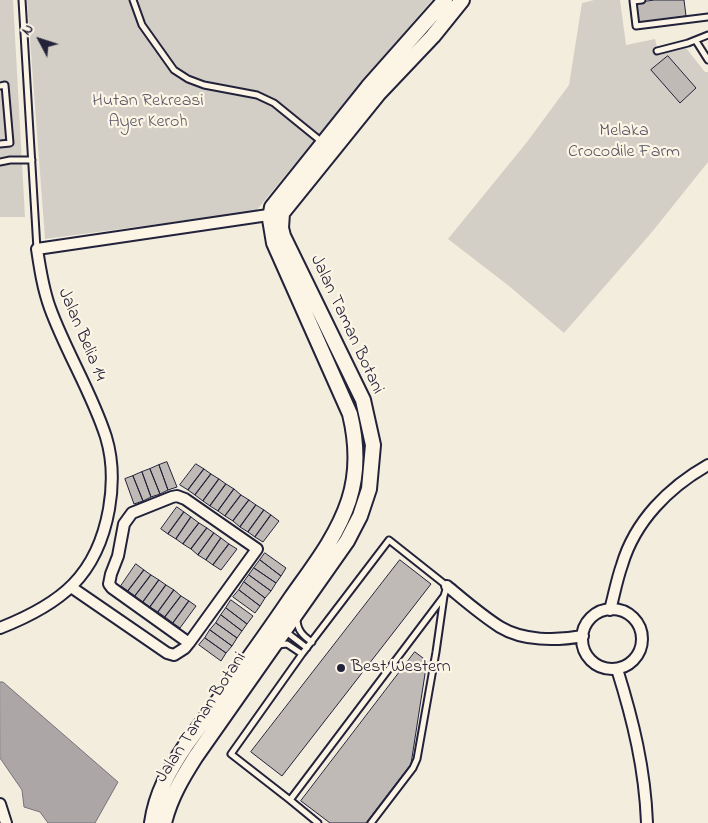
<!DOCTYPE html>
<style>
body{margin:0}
#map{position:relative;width:708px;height:823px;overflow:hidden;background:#f3edde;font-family:"Indie Flower",sans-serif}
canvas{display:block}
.north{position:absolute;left:15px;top:15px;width:50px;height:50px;-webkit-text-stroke:4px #fcf5e5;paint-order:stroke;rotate:310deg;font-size:14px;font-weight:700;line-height:20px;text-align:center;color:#22223b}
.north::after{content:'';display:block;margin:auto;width:18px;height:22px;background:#22223b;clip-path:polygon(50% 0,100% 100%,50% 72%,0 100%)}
</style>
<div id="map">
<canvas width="708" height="823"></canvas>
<div class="north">N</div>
</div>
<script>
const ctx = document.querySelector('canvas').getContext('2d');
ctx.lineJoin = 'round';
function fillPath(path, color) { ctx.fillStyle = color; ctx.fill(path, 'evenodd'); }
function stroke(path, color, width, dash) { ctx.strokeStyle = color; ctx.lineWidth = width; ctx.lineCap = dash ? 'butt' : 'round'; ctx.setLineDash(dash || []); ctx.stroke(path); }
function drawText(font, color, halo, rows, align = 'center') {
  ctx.font = font + ' "Indie Flower",sans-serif'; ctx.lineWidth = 4.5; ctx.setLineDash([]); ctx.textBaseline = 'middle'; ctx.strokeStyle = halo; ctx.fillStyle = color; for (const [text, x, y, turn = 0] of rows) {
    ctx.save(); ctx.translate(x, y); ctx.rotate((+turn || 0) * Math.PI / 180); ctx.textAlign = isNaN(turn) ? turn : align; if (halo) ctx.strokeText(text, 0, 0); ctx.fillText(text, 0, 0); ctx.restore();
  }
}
fillPath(new Path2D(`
 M0,0h13l12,217h-25z
 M27,0h405l-60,70 -116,141 -211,28z
 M594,0h26l6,45 29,-6 4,16 27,-7 19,24h3v90l-56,70 -88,101 -55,-47 -61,-47 79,-97 42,-57 13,-82z`), '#d4cfc6');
const water = new Path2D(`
 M0,682h3l115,100 -23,41h-47l-8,-11 -16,-5 -2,-17 -22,-32z`);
fillPath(water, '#aca7a6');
stroke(water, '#75727b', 1);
const building = new Path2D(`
 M655,0h29l2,16 -48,7 -3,-20z
 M668,56l28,32 -16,15 -29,-33z
 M167,462l10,25 -9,3 -9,-25z
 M196,464l8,5 -16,21 -8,-5z
 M159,465l9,25 -8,4 -10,-25z
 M150,469l10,25 -9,3 -9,-25z
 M204,469l7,5 -16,21 -7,-5z
 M142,472l9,25 -8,4 -10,-25z
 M211,474l8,5 -16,22 -8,-6z
 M133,476l10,25 -9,3 -9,-25z
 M219,479l7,5 -16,22 -7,-5z
 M226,484l8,5 -16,22 -8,-5z
 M234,489l7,6 -16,21 -7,-5z
 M241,495l8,5 -16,21 -8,-5z
 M249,500l7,5 -16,22 -7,-6z
 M256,505l8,5 -16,22 -8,-5z
 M177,507l7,5 -16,22 -7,-5z
 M264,510l7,5 -16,22 -7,-5z
 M184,512l7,5 -15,22 -8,-5z
 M271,515l8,6 -16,21 -8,-5z
 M191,517l8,6 -16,21 -7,-5z
 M199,523l8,5 -16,21 -8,-5z
 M207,528l7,5 -16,22 -7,-6z
 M214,533l7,5 -15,22 -8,-5z
 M221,538l8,6 -16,21 -7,-5z
 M229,544l8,5 -16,21 -8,-5z
 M265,553l21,15 -5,8 -21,-16z
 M260,560l21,16 -5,7 -22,-15z
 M400,560l31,24 -149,192 -31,-24z
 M136,564l8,6 -16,21 -7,-5z
 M254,568l22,15 -5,8 -22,-16z
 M144,570l7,5 -16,21 -7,-5z
 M151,575l8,5 -16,22 -8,-6z
 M249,575l22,16 -6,7 -21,-16z
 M159,580l7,5 -16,22 -7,-5z
 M244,582l21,16 -5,8 -21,-16z
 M166,585l8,5 -16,22 -8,-5z
 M174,590l7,6 -16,21 -7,-5z
 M239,590l21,16 -5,7 -22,-16z
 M181,596l8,5 -16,22 -8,-6z
 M231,600l22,16 -6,8 -21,-16z
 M189,601l7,5 -16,22 -7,-5z
 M226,608l21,16 -5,7 -21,-16z
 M221,615l21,16 -5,7 -21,-15z
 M216,623l21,15 -5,8 -22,-16z
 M210,630l22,16 -6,7 -21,-15z
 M205,638l21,15 -5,8 -22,-16z
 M415,652l12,9 -16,103 -45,59h-36l-29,-22z`);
fillPath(building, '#bfbab6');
stroke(building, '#22223b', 1);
const lane = new Path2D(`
 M22,0l15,249
 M133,0l9,25 32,45 14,9 16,6 53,10 17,8 48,39
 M642,0l-9,1 3,25 72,-9
 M696,41l12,19
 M657,51l31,-8 20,-8
 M0,86l5,-1 5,58 -10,1
 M0,162l10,-2h22
 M389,540l58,46 -3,10 -154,204 -59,-46 71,-100z
 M297,619c0,11 6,17 15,23
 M285,631l22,17
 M278,645l9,-1 15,10
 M290,800l28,23
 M371,823l42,-55 4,-9 19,-107 8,-56`);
const street = new Path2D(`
 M447,586c17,14 34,29 53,41 23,14 56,14 83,9
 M71,587l96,66 7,2 11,-7 4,-5 68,-94 -72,-50 -8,-3 -5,1 -40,16 -8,11 -6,32 -7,18 -2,10 3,4 77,55
 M582 639a30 30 0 1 1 60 0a30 30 0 1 1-60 0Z
 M610,610c4,-15 7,-31 12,-45 13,-44 47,-78 86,-100
 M0,628c61,-24 97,-52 109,-119 4,-23 4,-49 -3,-72 -14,-44 -40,-85 -56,-129 -7,-19 -10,-39 -13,-59l238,-35
 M617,669c16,51 28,100 30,154
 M0,804l6,19`);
const secondary = new Path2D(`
 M152,823c4,-30 18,-54 34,-78 36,-49 71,-97 105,-147 21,-30 46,-61 58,-98 9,-28 8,-57 1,-86l-76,-171 -4,-24 2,-12 96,-120 77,-87
 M164,823c6,-25 18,-45 32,-67l151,-215 13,-25 9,-27 4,-44 -10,-45 -80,-164 -2,-8 1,-15 96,-119 55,-58 29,-36`);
stroke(lane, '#22223b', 9);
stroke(street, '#22223b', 14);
stroke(secondary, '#22223b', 18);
stroke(lane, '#fcf5e5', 5);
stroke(street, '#fcf5e5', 10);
stroke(secondary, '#fcf5e5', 14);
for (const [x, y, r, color] of [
 [341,668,5,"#22223b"]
]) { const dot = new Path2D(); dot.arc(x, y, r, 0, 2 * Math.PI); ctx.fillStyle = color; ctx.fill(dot); stroke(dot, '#fcf5e5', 2); }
drawText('18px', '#575665', '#fcf5e5', [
 ["Hutan Rekreasi",148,102],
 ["Ayer Keroh",148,123],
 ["Melaka",624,132],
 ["Crocodile Farm",624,153]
]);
drawText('18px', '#22223b', '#fcf5e5', [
 ["Jalan Taman Botani",346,325,65],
 ["Jalan Belia 14",81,335,67],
 ["Jalan Taman Botani",202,718,-57]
]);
drawText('18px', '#22223b', '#fcf5e5', [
 ["Best Western",351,668]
], 'left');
</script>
